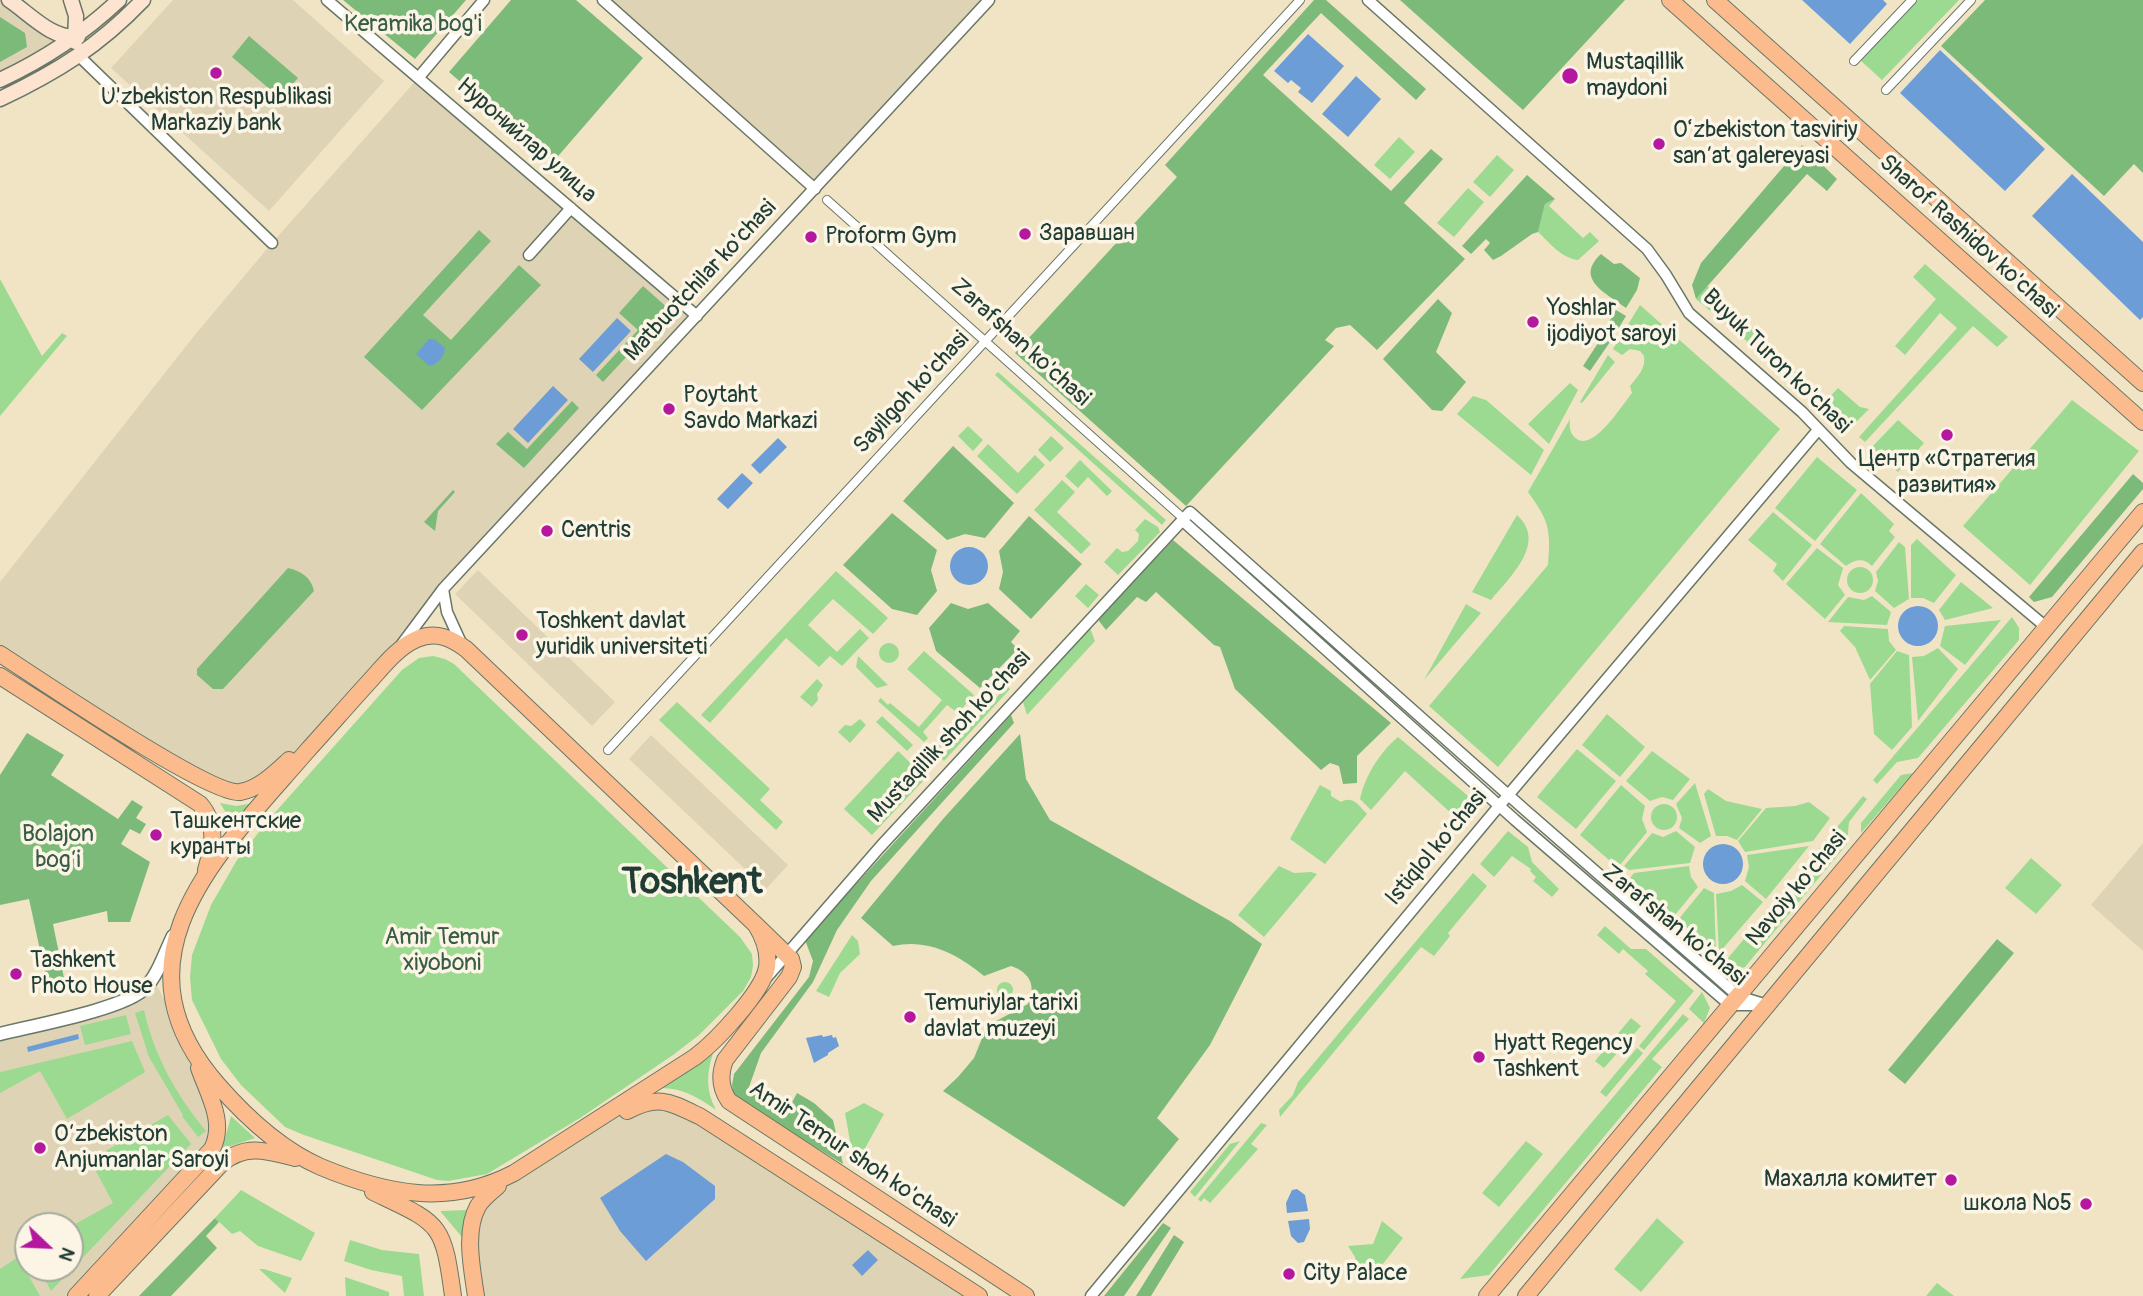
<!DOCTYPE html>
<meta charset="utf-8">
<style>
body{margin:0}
#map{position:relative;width:2143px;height:1296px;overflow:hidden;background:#f1e4c5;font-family:Pangolin,sans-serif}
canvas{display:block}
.north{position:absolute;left:14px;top:1212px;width:70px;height:70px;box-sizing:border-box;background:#fcf5e5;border:2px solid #a4ab9e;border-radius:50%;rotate:113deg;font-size:19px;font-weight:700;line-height:28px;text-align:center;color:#1f3d34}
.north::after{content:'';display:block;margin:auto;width:24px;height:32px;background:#b5179e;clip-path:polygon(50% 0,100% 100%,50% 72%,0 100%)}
</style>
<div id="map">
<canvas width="2143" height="1296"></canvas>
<div class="north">N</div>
</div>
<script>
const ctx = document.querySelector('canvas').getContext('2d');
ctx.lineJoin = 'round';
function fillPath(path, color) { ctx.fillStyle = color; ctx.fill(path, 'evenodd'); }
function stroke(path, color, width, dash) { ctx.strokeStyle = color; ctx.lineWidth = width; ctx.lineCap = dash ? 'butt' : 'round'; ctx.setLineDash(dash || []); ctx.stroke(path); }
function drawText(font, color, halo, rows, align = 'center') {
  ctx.font = font + ' Pangolin,sans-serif'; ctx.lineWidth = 7; ctx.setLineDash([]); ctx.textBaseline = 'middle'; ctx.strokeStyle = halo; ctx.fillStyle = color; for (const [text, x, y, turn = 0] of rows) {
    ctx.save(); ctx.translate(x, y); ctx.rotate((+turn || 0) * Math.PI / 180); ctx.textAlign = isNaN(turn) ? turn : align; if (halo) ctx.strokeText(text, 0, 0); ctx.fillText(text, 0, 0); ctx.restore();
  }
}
fillPath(new Path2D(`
 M0,0h9l54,37 -63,43z
 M173,0h120l91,81 -115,130 -158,-143z
 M603,0h386l-174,189z
 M419,77l278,239 -219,234 -147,174 -55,47 -39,21 -237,-138v-72l194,-246 78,-93z
 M478,570l137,132 -23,24 -137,-132z
 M651,735l137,130 -22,24 -137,-130z
 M2143,843v108l-52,-46z
 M150,981l7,5 35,64 27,83 -143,163h-76v-262l114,-29zM28,1226h42v42h-42z
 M664,1102l315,194h-503l3,-92 68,-52 94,-49z`), '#ded4b5');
fillPath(new Path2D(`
 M1917,0h42l-77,80 -22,-20z
 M1399,137l16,15 -25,27 -16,-14z
 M1497,155l17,15 -24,27 -17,-15z
 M1468,188l16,14 -30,35 -17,-14z
 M1555,199l-6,7 34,32 7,-6 9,9 -21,19c-17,-2 -28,-17 -40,-28l7,-28z
 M1925,264l83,73 -11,10 -24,-21 -108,116 -6,-5 98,-109 -17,-15 -35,42 -10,-9 41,-47 -23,-22z
 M0,279l42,77 20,-23 5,3 -67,80z
 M1707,286l68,62 -9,9 -70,-58z
 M1640,305l140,124 -282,338 -69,-61 119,-141c3,-36 1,-44 -20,-73l42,-73c-1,8 0,16 7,20 17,12 45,-34 55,-46l-2,-7c7,-9 16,-17 14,-30l-4,-5 -10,-2 -8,6 -9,-6z
 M1608,355l7,7 -33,41 -2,-1z
 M1780,358l36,31 -6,7 -36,-30z
 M998,372l168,148 -4,5 -167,-150z
 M1570,383l8,7 -29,54 -21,-20z
 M1838,388l22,19 9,2 -20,20 -27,-24z
 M1473,396l13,4 58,50 -13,25 -74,-61z
 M2072,400l67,51 -109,134 -67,-59z
 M1898,420l26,23 -26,29 -27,-24z
 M968,426l15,14 -10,11 -15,-15z
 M1051,436l13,12 -14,14 -12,-12z
 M988,444l30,29 17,-18 10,10 -28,29 -40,-38z
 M1817,457l40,33 -42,51 -40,-33z
 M1080,460l32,31 -5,5 -19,-19 -10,11 -13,-12z
 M1062,480l13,12 -18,20 34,32 -10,10 -47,-44z
 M1861,493l33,31 -5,7 6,6 -23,29c-9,-8 -16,-7 -26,0l-26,-22z
 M1773,512l39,33 -29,36 -10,-10 4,-7 -29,-24z
 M1517,515c31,28 -8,63 -26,85l-19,-8z
 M1145,519l13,8 2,5 -42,43 -14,-13 13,-14 5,4 6,-1 10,-10 1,-7 -4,-4z
 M1917,539l39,36 -22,28 -11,-5h-12v-53z
 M1899,542l6,5 4,52 -15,9 -19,-17 3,-10 -2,-9z
 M1817,548l26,20 -5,17 7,10 -20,24 -39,-35z
 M1847 580a13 13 0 1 1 26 0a13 13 0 1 1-26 0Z
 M836,571l52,47 -15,16 -40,-35 -25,26 29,27 23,-23 9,9 -27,28 -12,-10 -11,11 -33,-29 -76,85 -9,-8z
 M1961,582l32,26 -48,12 -6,-10z
 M1086,584l13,11 -11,13 -13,-12z
 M1872,596l19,16 -4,13 -59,-3 20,-25 16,3z
 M1466,604l15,9 -57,67z
 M2012,617l7,11v12l-101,118 -21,4 -20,22 -4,-4z
 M2001,620l-36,45 -25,-19 5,-20z
 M1844,626l44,3 1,12 7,9 -26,30 -15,-33 -15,-16z
 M1090,628l5,13 -68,74 -4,-13z
 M879 653a10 10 0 1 1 20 0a10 10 0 1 1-20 0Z
 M1938,648l20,21 -40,52 -6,-64 12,-1z
 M924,651l50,44 -16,18 -11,-8 -24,27 5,6 -4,4 -46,-41 3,-3 7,7 2,-2 29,24 23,-27 -35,-31z
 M1897,651l12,4 3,72 -20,23 -18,-16 -4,-50z
 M433,656l12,3 9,5 286,273 12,17 1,12 -2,11 -8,14 -44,44 -26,20 -93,63 -93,56 -39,7 -11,-1 -133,-45 -19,-8 -44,-42 -20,-26 -29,-59 -2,-23 2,-22 19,-50 26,-45 33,-42 132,-148 17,-12z
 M858,656l30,29 -11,3 -21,-21z
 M817,679l6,6 -6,9 1,6 -6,7 -12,-10z
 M1007,686l3,3 -66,72 -10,-10 5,-6 7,7z
 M677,702l93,87 -10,11 23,22 -7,8 -117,-110z
 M1607,714l38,33 -25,30 -38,-32z
 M882,716l31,29 -6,6 -31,-29z
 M860,719l6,6 -16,18 -12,-11 7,-7 6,1z
 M1398,737l76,64 -29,35 -6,-4 14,-17 -48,-44 -34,39 -11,-11c5,-23 20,-47 38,-62z
 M1577,749l39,32 -40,48 -39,-32z
 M898,751l28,27 -54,57 -28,-26z
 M1652,751l38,28 -17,21 -11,-3 -12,4 -24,-20z
 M1913,773l-52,60v-10l40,-48z
 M1695,783l16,53 -11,7 -21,-15 3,-10 -6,-14z
 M1320,785l11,6v5l10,6c12,-7 18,4 26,12l-42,50 -35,-25z
 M1621,785l24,21 -3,13 5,13 -27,33 -9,-7 -2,2 -29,-25z
 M1708,789l18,12 36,8 -25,31 -10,-4h-11l-12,-42z
 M1863,796l4,3 -18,23 -2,22 -102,123 -13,4 -13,-2z
 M1809,802l21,16 -17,23 -68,11 -7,-11 28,-33 29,-2z
 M220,803l16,3 18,-3 -24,28 -2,-15z
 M1651 817a13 13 0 1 1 26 0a13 13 0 1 1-26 0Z
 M1508,831l20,16 4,15 27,27 -7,8 -19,-16 3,-4 -6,-6 1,-2 -19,-13 -18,21 -14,-13z
 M1676,831l19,16 -5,16 -61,7 -5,-4 28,-33 11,4z
 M1809,846l-43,53 -21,-18 4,-14 -2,-12z
 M2031,858l31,27 -26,29 -31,-26z
 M1279,866l15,7 17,-1 6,2 -53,63 -26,-22z
 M1689,866l2,11 7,10 -24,29 -44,-38 4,-5z
 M1473,873l14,13 -39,47 2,3 -16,20 -13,-9 -141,170 -1,-7 14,-15 5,-13z
 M1742,885l21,17 -44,51 -3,-59 15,-3z
 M1704,888l10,5 2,60 -38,-33z
 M1605,926l26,23h15l48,42 -50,59 -5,-4 37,-45 -31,-27 3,-3 -25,-22 -4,5 -22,-19z
 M852,935l6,6 2,13 -20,19 -11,24 -13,-6z
 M997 990a8 8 0 1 1 16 0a8 8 0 1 1-16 0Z
 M1702,992l8,16 -6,15 -15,-14z
 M144,1010c10,45 32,85 62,121l-8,6 -16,-21 1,-1 -34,-58 -14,-44z
 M1683,1014l6,5 -37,40 10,8 -173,208 -29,4z
 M126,1015l5,19 -46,11 -5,-19z
 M1631,1018l10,8 -37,42 -9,-7z
 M132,1041l13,31 -78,47 -27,-48 -40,22v-21z
 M1637,1048l6,5 -37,44 -6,-5z
 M713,1054c-7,20 -7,37 3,56 -17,-12 -33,-22 -55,-22z
 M864,1103l20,11 -26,47 -5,-3 -8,-45z
 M168,1115l23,29 -140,147 -12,-23h31v-41l43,-24 -23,-43z
 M231,1116l24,22 -33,11z
 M1261,1123l6,2 -16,19 7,5 -48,54 -6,-5 -3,4 -3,-3z
 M1240,1141l-45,56 -5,-5 40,-48z
 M1526,1141l17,13 -44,53 -17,-14z
 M241,1190l74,43 -14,28 -43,-15 -18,-15 -8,3 -17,-16z
 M468,1210l-6,27 -22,-26z
 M1657,1218l27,24 -43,50 -27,-23z
 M1382,1221l21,17 -31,40 -12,-1 -5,-20 -7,-11 25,-2z
 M350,1240l32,10 37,4 5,42h-20l-2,-20 -31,-6 -27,-9z
 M18,1257l22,39h-40v-27z
 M259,1269h5l28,9 -7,15z
 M345,1277l44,15v4h-43z
 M1937,1283l17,13h-28z`), '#9bda90');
fillPath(new Path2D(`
 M343,0h123l-51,59z
 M511,0h65l67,58 -90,104 -104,-90z
 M1314,0h12l100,89 -10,11 -95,-87 -58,62 128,116 40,-42 12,10 -39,44 61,56 -88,91 -27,-25 -14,3 -11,12 9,6 -148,160 -171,-153 162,-176 -12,-12z
 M1400,0h225l-102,110z
 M1985,0h158v173l-9,-9 -30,32 -163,-150z
 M0,17l25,16 2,14 -27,15z
 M249,36l49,42 -18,20 -48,-41z
 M1802,145l35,34 -10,12 -20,-17 -111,125 -4,-14 9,-22z
 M1527,175l28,24 -10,5 -7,28 -6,2 -31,22 -8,4 -9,-10 6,-7 -4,-4 -15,15 -9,-8z
 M479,230l12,11 -68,74 28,25 68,-75 22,20 -119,125 -58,-53z
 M1601,254l13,10 7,-1 19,15 -3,12 -11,18c-20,-15 -52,-29 -25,-54z
 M643,286l27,24 -67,72 -7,-7 42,-45 -19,-17z
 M1438,299l14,14 -16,39 30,30 -24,29 -10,-1 -49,-51z
 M1616,310l10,6 -11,18 -10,-5z
 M1602,337l8,5 -20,29 -7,-5z
 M572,401l7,7 -55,60 -28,-24 12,-12 19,17z
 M953,446l61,57 -29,35 -20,-4 -18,6 -44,-39z
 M2133,474l10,9v6l-91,108 -18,5 -5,-5z
 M453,490l2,2 -17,19 -3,20 -11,-9z
 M892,513l45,37 -6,20 6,21 -20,24 -25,-6 -49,-44z
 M1029,516l53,48 -51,55 -32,-30 4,-17 -4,-21z
 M1173,540l218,183 -34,33v27l-14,1 -4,-18 -9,-3 -9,7 -86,-81 -15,-42 -6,-2 -58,-53 -10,10 -9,-5 -31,33 -7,-9v-4z
 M288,568c13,3 23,9 26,23l-91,98h-10l-16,-14v-6z
 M951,603l17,6 20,-6 32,28 -9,11 7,7 -38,39 -44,-37 -7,-23z
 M1011,715l3,8 -143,158 -34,49 -24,52 -52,71 -13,37 40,20 9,-17 17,10 19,17 10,44 -109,-67 -2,-12 2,-11 75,-97 4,-16 -8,-21z
 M27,733l37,22 -13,20 67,44 14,-19 11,7 -7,11 10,6 -6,10 -10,-5 -9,15 29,18 -20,60h-22l-1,-11 -54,13 12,59 -17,4 -19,-88 -29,6v-130z
 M1020,734l6,45 24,41 180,101 32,23 -52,101 -53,73 22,21 -55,68 -181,-116 15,-14 16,-19 13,-32 41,-22c9,-19 1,-32 -17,-38l-27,10c-26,-22 -57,-38 -91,-30l-32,-28 82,-99z
 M1997,939l17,14 -109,131 -17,-14z
 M215,1218l4,4 -13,14 11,12 -46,48h-32z
 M1163,1223l8,5 -47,68h-20z
 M1174,1235l10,7 -33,54h-15z`), '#7cba7a');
fillPath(new Path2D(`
 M1802,0h81l4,4 -37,40z
 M1308,34l36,32 -32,37 -14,-11 3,-4 -10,-8 -3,3 -14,-12z
 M1940,50l105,99 -40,42 -105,-98z
 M1356,76l25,23 -33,38 -26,-23z
 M2072,174l71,68v75l-3,3 -108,-104z
 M617,318l14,13 -38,41 -14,-13z
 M429,339h5l11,9c0,8 -8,17 -16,18l-13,-12z
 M553,386l15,14 -40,43 -15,-14z
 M778,438l9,9 -27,27 -9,-9z
 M742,473l11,10 -25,26 -11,-10z
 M950 566a19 19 0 1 1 38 0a19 19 0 1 1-38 0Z
 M1898 626a20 20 0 1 1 40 0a20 20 0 1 1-40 0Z
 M1703 864a20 20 0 1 1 40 0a20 20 0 1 1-40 0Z
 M78,1034l1,5 -51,13 -1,-5z
 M822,1035l1,2 9,-2 1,3 3,-1 3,9 -11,7v2l-14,8 -8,-25z
 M666,1154l17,8 32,24v13l-69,62 -26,-30 -20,-33z
 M1297,1189l8,6 3,16 -21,2 -1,-10 6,-13z
 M1309,1219l1,10 -6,13 -6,1 -7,-7 -3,-15z
 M868,1250l10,10 -16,16 -10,-11z`), '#6c9dd6');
const pedestrian = new Path2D(`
 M1854,61l58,-61
 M1886,90l85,-90
 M827,200l357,319
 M608,750l692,-750`);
const minor = new Path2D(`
 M327,0l370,316
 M603,0l212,189
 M1368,0l279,249 19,26 23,38 113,99 49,51 195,164
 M79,56l193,187
 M419,77l65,-77
 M529,255l42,-47
 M1183,521l332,299 215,185h27
 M443,589l4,23 15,33
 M402,644l41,-55 546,-589
 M767,977l113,-130 310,-335 334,297 188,164 26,23 29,9
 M1091,1296l408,-490 319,-376`);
const tertiary = new Path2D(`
 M0,1034c31,-8 125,-25 145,-46 13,-13 20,-36 28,-52`);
const secondary = new Path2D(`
 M9,0c21,14 42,39 69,37
 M71,0l5,16 -1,26
 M0,80c45,-21 83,-46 119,-80
 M0,99c57,-27 99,-53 143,-99`);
const primary = new Path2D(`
 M1670,0l473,422
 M1715,0l428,383
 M0,654c36,23 210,142 240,138 19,-3 36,-20 49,-32
 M0,676l200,128c18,21 13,42 6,66
 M756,925c8,13 13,27 11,42 -4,25 -52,75 -72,90l-181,116c-65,34 -128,21 -193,-6 -39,-17 -75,-50 -103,-82 -113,-129 3,-234 89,-334 20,-22 40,-45 60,-67 15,-16 29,-36 50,-45 19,-8 34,-1 49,10l290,276 35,34 2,8 -4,10 -64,83c-6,15 -5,28 4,41l297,195
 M627,1111c32,-17 43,-9 74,6l278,179
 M373,1192c67,32 70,29 80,104
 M76,1296l136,-147c14,-27 -4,-55 -13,-81
 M97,1296l124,-132c24,-21 47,-13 74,-6
 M476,1296c-4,-27 -12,-65 2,-90 5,-8 13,-14 20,-20
 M1487,1296l656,-784
 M1526,1296l617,-744`);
stroke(pedestrian, '#687767', 10);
stroke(minor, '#687767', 13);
stroke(tertiary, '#687767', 15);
stroke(secondary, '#687767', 17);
stroke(primary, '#687767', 18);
stroke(pedestrian, '#fff', 8);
stroke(minor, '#fff', 10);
stroke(tertiary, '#fff', 12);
stroke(secondary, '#fde4d1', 14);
stroke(primary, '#fbbb8c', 16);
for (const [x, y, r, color] of [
 [216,73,7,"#b5179e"],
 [1570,76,9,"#b5179e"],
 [1659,144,7,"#b5179e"],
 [1025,234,7,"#b5179e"],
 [811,237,7,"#b5179e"],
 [1533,322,7,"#b5179e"],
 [669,409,7,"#b5179e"],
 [1947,435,7,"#b5179e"],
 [547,531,7,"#b5179e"],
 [522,635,7,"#b5179e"],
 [156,835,7,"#b5179e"],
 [16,974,7,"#b5179e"],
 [910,1017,7,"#b5179e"],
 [1479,1057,7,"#b5179e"],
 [40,1148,7,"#b5179e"],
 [1951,1180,7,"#b5179e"],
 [2086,1204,7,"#b5179e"],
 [1289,1274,7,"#b5179e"]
]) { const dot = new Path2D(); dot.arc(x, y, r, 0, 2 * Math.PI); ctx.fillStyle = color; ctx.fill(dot); stroke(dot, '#fcf5e5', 2.5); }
drawText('23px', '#385c46', '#fcf5e5', [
 ["Keramika bog'i",413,25],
 ["Bolajon",58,835],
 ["bog‘i",58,861],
 ["Amir Temur",442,938],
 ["xiyoboni",442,964]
]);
drawText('23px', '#1f3d34', '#fcf5e5', [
 ["Mustaqillik",1586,63],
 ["maydoni",1586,89],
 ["U'zbekiston Respublikasi",216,98,"center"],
 ["Markaziy bank",216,124,"center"],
 ["Oʻzbekiston tasviriy",1673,131],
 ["sanʼat galereyasi",1673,157],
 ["Заравшан",1039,234],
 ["Proform Gym",825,237],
 ["Yoshlar",1547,309],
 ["ijodiyot saroyi",1547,335],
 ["Poytaht",683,396],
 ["Savdo Markazi",683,422],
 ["Центр «Стратегия",1947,460,"center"],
 ["развития»",1947,486,"center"],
 ["Centris",561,531],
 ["Toshkent davlat",536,622],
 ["yuridik universiteti",536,648],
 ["Ташкентские",170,822],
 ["куранты",170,848],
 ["Tashkent",30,961],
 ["Photo House",30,987],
 ["Temuriylar tarixi",924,1004],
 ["davlat muzeyi",924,1030],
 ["Hyatt Regency",1493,1044],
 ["Tashkent",1493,1070],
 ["O‘zbekiston",54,1135],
 ["Anjumanlar Saroyi",54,1161],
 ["Махалла комитет",1937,1180,"right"],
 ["школа №5",2072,1204,"right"],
 ["City Palace",1303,1274]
], 'left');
drawText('23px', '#1f3d34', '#fcf5e5', [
 ["Нуронийлар улица",526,141,41],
 ["Sharof Rashidov ko'chasi",1968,237,42],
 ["Matbuotchilar ko'chasi",701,281,-47],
 ["Zarafshan ko'chasi",1020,343,42],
 ["Buyuk Turon ko'chasi",1776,362,44],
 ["Sayilgoh ko'chasi",912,393,-47],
 ["Mustaqillik shoh ko'chasi",950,737,-47],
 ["Istiqlol ko‘chasi",1437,848,-50],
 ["Navoiy ko'chasi",1797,889,-50],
 ["Zarafshan ko'chasi",1674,926,39],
 ["Amir Temur shoh ko'chasi",852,1155,34]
]);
drawText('bold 37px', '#1f3d34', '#fcf5e5', [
 ["Toshkent",692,884]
]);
</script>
